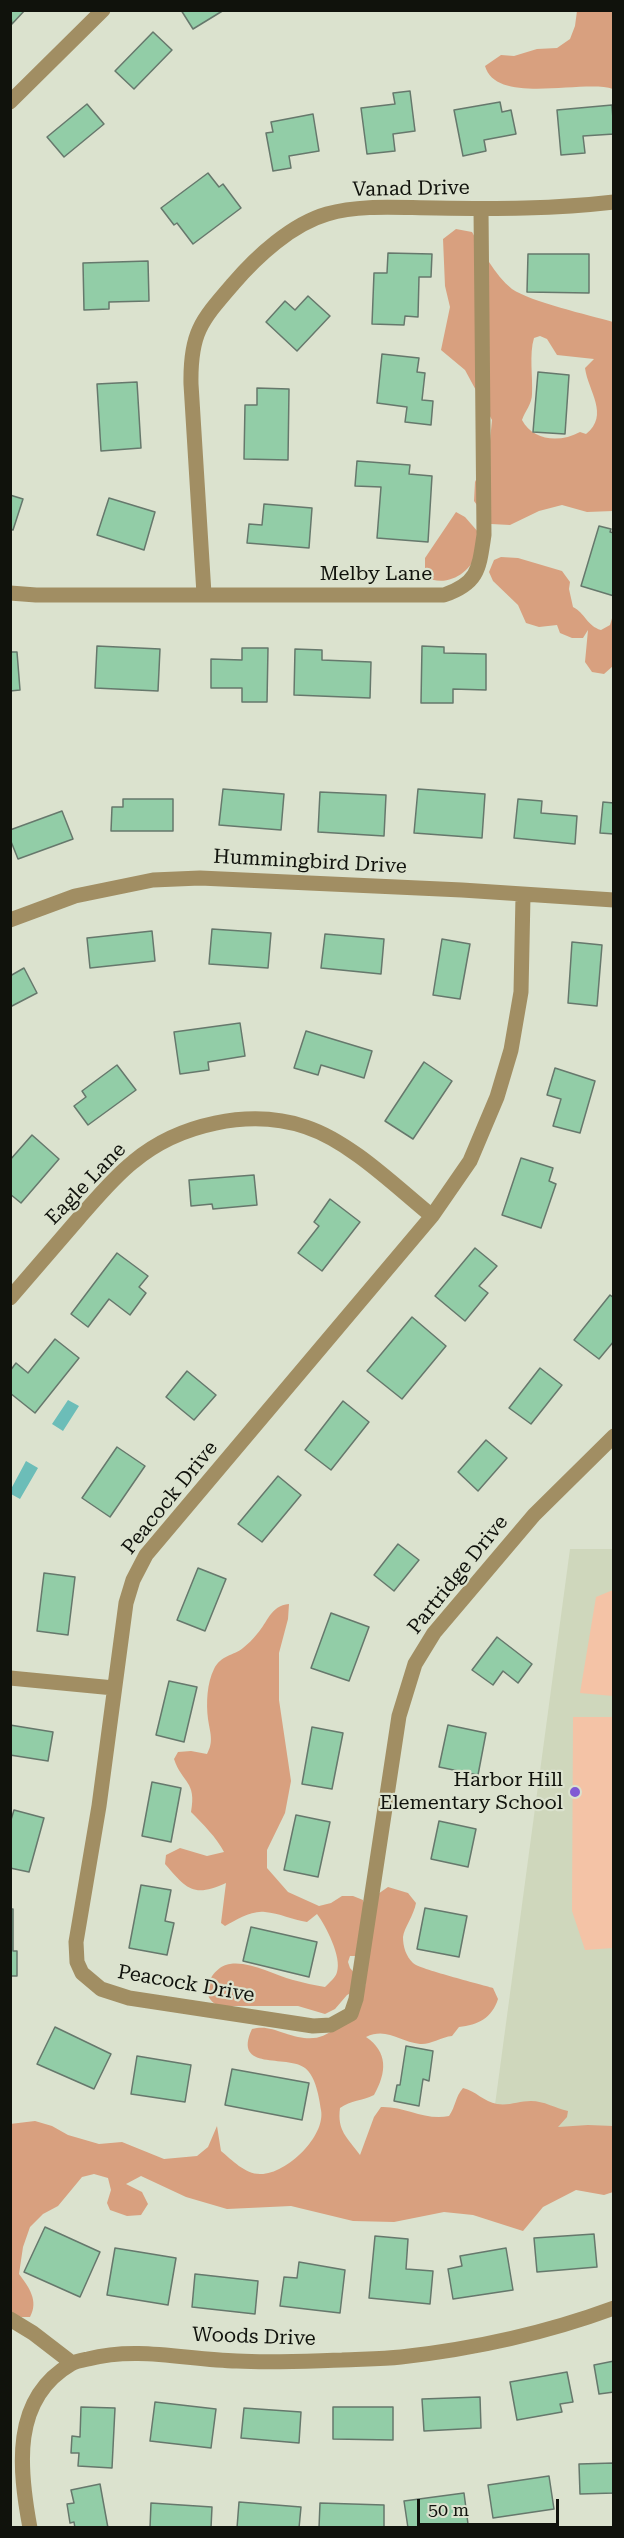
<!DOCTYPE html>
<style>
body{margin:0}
#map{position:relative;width:624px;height:2538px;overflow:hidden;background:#dbe2ce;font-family:"Roboto Serif",serif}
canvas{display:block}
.frame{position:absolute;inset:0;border:12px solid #10120c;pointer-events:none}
.scale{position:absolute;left:417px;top:2499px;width:142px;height:27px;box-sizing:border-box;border:3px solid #10120c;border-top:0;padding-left:8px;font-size:18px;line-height:21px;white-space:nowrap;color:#10120c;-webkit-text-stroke:4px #dbe2ce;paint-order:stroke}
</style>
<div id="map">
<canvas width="624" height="2538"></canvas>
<div class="frame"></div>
<div class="scale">50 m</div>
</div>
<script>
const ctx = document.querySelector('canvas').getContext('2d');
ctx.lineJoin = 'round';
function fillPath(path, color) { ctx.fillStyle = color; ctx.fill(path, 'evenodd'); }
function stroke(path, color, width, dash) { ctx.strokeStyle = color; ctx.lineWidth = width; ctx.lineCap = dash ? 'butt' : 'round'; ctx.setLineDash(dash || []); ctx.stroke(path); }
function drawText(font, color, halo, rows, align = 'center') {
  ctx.font = font + ' "Roboto Serif",serif'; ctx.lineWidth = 4.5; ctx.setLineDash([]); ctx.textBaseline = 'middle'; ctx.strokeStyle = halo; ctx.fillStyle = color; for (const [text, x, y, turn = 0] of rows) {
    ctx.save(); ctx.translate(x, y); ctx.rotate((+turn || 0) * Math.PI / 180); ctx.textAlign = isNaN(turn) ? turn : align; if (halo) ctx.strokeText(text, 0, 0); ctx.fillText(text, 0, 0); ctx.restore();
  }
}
fillPath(new Path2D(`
 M570,1549h43v591l-126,24z`), '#cfd7bc');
fillPath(new Path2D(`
 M613,1590v106l-33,-3 16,-96z
 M573,1717h40v231l-28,2 -13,-39z`), '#f4c3a6');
fillPath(new Path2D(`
 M577,11h36v78c-29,-10 -117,17 -128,-23l16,-11 13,1 23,-7 20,-1 13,-9 5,-13z
 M456,229l16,3c11,19 22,43 40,57 19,13 77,26 101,33v189l-26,1 -25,-7 -23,6 -29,14 -19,-1 -17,-23 1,-19 14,-31 3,-31 -27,-50 -24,-20 9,-43 -5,-21 -2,-47zM540,336l7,3 10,16 37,4 -9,9c3,23 25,47 1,66l-6,-2c-20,11 -47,9 -58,-12 3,-9 10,-16 10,-26 1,-16 -3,-40 2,-56z
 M456,512l9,5 14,16c-1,6 0,14 -2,19 -6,22 -33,37 -52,24v-18z
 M501,557l17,1 44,13 8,11 -1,7 4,18c12,6 14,19 28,23l9,-5 3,-10v51l-9,8 -12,-2 -7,-10 3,-32 -5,8h-11l-12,-5 -3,-8 -18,2 -13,-4 -8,-18 -25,-24 -4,-9 5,-12z
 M289,1604l-1,15 -9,34v47l12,81 -6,32 -18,37v18l21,24 31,14 12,-3 11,-7h11l10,4v18l12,-22 13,-9 20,6 8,10c-2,12 -12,25 -13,34 0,10 3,19 10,26 6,6 67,21 80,25l5,11c-6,19 -20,26 -39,28l-7,9c-11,1 -22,9 -32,8 -20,-2 -33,-17 -54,-7 22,15 21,35 8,58 -12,6 -23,5 -34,13 -3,23 7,29 20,47l14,-38 7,-10c24,-1 44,14 68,9 7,-10 6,-19 14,-28 13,3 21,14 34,16 12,2 22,-3 34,-3 13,0 24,7 37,10l-1,6 -9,10 30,-2 25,1v66l-9,3 -28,-5 -33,17 -20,24 -50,-16 -29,-3 -50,10 -41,-1 -62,-15 -64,3 -41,-12 -45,-21 -15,8 16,8 6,12 -7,11 -14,1 -17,-6 -3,-7 4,-13 -3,-12 -14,-4 -12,3 -24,29 -15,8 -13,13 -7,20 -4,27c10,13 20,27 11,43h-9l-10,-4 -1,-189 25,-3 17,5 16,9 31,9 23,-2 42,17 33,-3 11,-9 9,-21 4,25c11,9 24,23 39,23 26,1 66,-38 61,-64 -2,-13 -5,-33 -16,-42 -18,-14 -73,4 -53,-39 12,-3 20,0 32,4 40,14 50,-1 73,-31 13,-18 11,-29 -1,-46h-6l-2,6 2,6 7,8 -2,15 -8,4 -12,14 -10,5 -27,-8h-78c-25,-9 -8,-40 10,-42 20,-3 44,11 63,16 11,3 21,5 32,7 4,-4 11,-10 12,-15 5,-15 -11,-46 -20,-58l-10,8c-14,-2 -28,-9 -42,-10 -13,-2 -29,8 -40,14l-4,-3 5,-40c-33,15 -39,6 -61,-19l1,-9 14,-7 27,8 17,-4c-7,-14 -22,-29 -33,-40 6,-31 -9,-29 -17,-53l4,-7 13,-1 16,3c7,-13 3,-21 1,-35 -2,-16 -1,-36 6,-50 7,-14 19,-13 29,-21 5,-4 10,-9 14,-14 11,-12 13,-28 32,-30z`), '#d8a07f');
fillPath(new Path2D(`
 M68,1400l11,6 -16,25 -11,-7z
 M26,1461l12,7 -18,31 -9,-5v-5z`), '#6cbdb8');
const building = new Path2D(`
 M10,10h15l-13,14z
 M181,10h43l-31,19z
 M153,32l19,18 -38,39 -19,-18z
 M410,91l5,40 -22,3 2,17 -28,3 -6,-46 34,-4 -2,-11z
 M500,102l2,10 9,-2 5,24 -32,6 2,11 -23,5 -9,-46z
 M87,104l17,20 -40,33 -17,-20z
 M612,105l2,29 -31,2 2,17 -24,2 -4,-45z
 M313,114l6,37 -30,5 2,12 -18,3 -7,-38 7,-1 -2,-10z
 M208,173l11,14 4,-3 18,24 -48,36 -16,-21 -3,2 -13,-17z
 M388,253l44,1 -1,23h-12l-1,40 -13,-1 -1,9 -32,-1 2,-51h13z
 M528,254h61v39l-62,-1z
 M148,261l1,40 -40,1v7l-25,1 -1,-47z
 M308,296l22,20 -33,35 -31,-29 19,-21 10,9z
 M382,354l37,4 -2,14 8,1 -3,27 11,1 -2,24 -26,-3 2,-15 -30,-4z
 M538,372l31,3 -4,59 -32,-2z
 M137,382l4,66 -40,3 -4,-67z
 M257,388l32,1 -1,71 -44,-1 1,-54h12z
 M357,461l53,4 -1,9 23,2 -4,66 -51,-4 4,-51 -26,-1z
 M10,495l13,4 -10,31 -3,-1z
 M109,498l46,14 -11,38 -47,-15z
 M264,504l48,4 -3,40 -62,-5 2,-19 13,1z
 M599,526l12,3 -1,3 4,1v63l-33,-10z
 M97,646l63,3 -2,42 -63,-3z
 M422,646l22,1v6l42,1v36l-33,-1v14h-32z
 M242,648h26l-1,54h-25v-14h-31v-29l31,1z
 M295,649l27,1v10l49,2 -1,36 -76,-3z
 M10,652h7l3,38 -10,1z
 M223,789l61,5 -3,36 -62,-5z
 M418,789l67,5 -3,44 -68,-5z
 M320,792l66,3 -2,41 -66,-4z
 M123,799h50v32h-62l1,-24h11z
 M518,799l24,2 -1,12 36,3 -2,28 -61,-6z
 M603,802l11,1v31l-14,-1z
 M62,811l11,28 -55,20 -8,-20v-9z
 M212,929l59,4 -3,35 -59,-4z
 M152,931l3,30 -65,7 -3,-30z
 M325,934l59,5 -3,35 -60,-6z
 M442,939l28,5 -10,55 -27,-4z
 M572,942l30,3 -5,61 -29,-3z
 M24,968l13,25 -27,14v-31z
 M240,1023l5,33 -37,6 1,8 -29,4 -6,-42z
 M306,1031l66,20 -8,27 -43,-13 -3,10 -24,-7z
 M424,1062l28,19 -39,58 -28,-18z
 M117,1065l19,25 -48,35 -14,-19 12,-9 -4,-6z
 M555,1068l40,13 -15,52 -27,-7 8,-27 -14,-4z
 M32,1135l27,24 -38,44 -11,-9v-34z
 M521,1158l32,10 -4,13 7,3 -15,44 -39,-13z
 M254,1175l3,30 -44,4 -1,-5 -21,2 -2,-26z
 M330,1199l30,23 -38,49 -24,-18 21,-27 -5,-4z
 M475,1248l22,18 -18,20 9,7 -23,28 -30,-25z
 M117,1253l31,23 -9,11 7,6 -16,22 -21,-16 -21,28 -17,-13z
 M610,1295l4,3v43l-15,18 -25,-19z
 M412,1317l34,29 -44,53 -35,-28z
 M55,1339l24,19 -44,55 -25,-20v-22l6,-8 12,10z
 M540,1368l22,17 -31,39 -22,-16z
 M187,1371l29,24 -22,25 -28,-23z
 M343,1401l26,21 -38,48 -26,-20z
 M486,1440l21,18 -29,33 -20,-19z
 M117,1447l28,19 -35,51 -28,-19z
 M278,1476l23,19 -39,47 -24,-18z
 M398,1544l21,16 -25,31 -20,-16z
 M198,1568l28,11 -21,52 -28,-11z
 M44,1573l31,4 -7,58 -31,-4z
 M331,1613l38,14 -20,54 -38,-13z
 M497,1637l35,27 -14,19 -15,-12 -10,14 -21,-15z
 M169,1681l28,6 -13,55 -28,-7z
 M10,1725l43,7 -5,29 -38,-6z
 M448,1725l38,8 -8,42 -39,-8z
 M312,1727l31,6 -11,56 -30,-5z
 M152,1782l29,6 -10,54 -29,-6z
 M14,1810l30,8 -15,54 -19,-4v-45z
 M296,1815l34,7 -12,55 -34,-7z
 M439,1821l37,8 -8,38 -37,-8z
 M141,1885l30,5 -6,31 9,2 -7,32 -38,-7z
 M425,1908l42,8 -8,41 -42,-8z
 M10,1909h3v42h4v25h-7z
 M251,1927l66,15 -8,35 -66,-16z
 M55,2027l56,27 -17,35 -57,-25z
 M406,2046l27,5 -4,30 -6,-2 -4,27 -25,-5 3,-16h3z
 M137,2056l54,9 -6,37 -54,-8z
 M232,2069l77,14 -7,37 -77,-15z
 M45,2227l55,25 -20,45 -56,-25z
 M594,2234l3,33 -60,5 -3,-34z
 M375,2236l33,3 -2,30 27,2 -3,33 -61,-6z
 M115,2248l61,10 -8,47 -61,-10z
 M506,2248l7,42 -60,9 -5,-30 14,-3 -2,-10z
 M299,2262l46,8 -5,43 -60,-7 4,-29 13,1z
 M195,2274l63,7 -3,33 -63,-7z
 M614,2361v31l-15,2 -5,-29z
 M567,2372l6,30 -13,2 2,8 -45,8 -7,-38z
 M480,2397l1,31 -57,3 -2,-32z
 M155,2402l61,7 -5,39 -61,-7z
 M81,2407l34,1 -3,60 -34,-2 1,-13h-8l1,-17 8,1z
 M333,2407h60v33l-60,-1z
 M244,2408l57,4 -2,31 -58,-5z
 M614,2463v30l-34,1 -1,-30z
 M549,2476l5,33 -61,9 -5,-33z
 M100,2484l8,44h-33l-1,-6 -4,1 -3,-19 7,-1 -3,-13z
 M464,2493l4,31 -25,4h-35l-4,-27z
 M239,2502l62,5 -2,21h-62z
 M151,2503l61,4 -1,21h-61z
 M320,2503l64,2v23h-65z`);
fillPath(building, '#92cda7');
stroke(building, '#66786c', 1.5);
stroke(new Path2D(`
 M10,102l93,-92
 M10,593l26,2h408c35,-12 35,-27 40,-60l-3,-326
 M204,594l-13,-210c-1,-51 10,-63 42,-100 24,-28 59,-60 94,-70 35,-10 74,-6 109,-6 60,1 118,1 178,-6
 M523,896l-2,96 -10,58 -14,47 -27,64 -38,55 -286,339 -13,25 -7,23 -27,203 -23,136 1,20 5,11 19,16 28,9 184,28 18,-1 20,-11 5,-15 43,-283 16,-52 19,-31 100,-118 80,-79
 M10,920l65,-24 78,-16 47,-2 262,12 152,10
 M10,1298c23,-27 46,-53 69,-80 17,-19 34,-40 54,-56 45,-38 117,-54 173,-35 45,15 89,59 126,89
 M10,1678l104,10
 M10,2319l23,14 39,30
 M30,2528c-11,-59 -19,-129 41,-164 5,-3 12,-4 17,-5 50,-13 99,1 149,2 35,2 70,0 105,-1 19,-1 40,-1 59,-3 72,-8 145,-24 213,-49`), '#a18e63', 15);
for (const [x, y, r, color] of [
 [575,1792,6,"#805ad4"]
]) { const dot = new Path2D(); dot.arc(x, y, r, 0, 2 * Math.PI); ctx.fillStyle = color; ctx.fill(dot); stroke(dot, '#dbe2ce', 2); }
drawText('20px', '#10120c', '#dbe2ce', [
 ["Vanad Drive",411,189,-1],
 ["Melby Lane",376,574],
 ["Hummingbird Drive",310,862,3],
 ["Eagle Lane",86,1184,-46],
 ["Peacock Drive",170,1498,-51],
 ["Partridge Drive",458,1575,-51],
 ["Peacock Drive",186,1984,10],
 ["Woods Drive",254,2337,2]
]);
drawText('20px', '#10120c', '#dbe2ce', [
 ["Harbor Hill",563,1780],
 ["Elementary School",563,1803]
], 'right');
</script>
